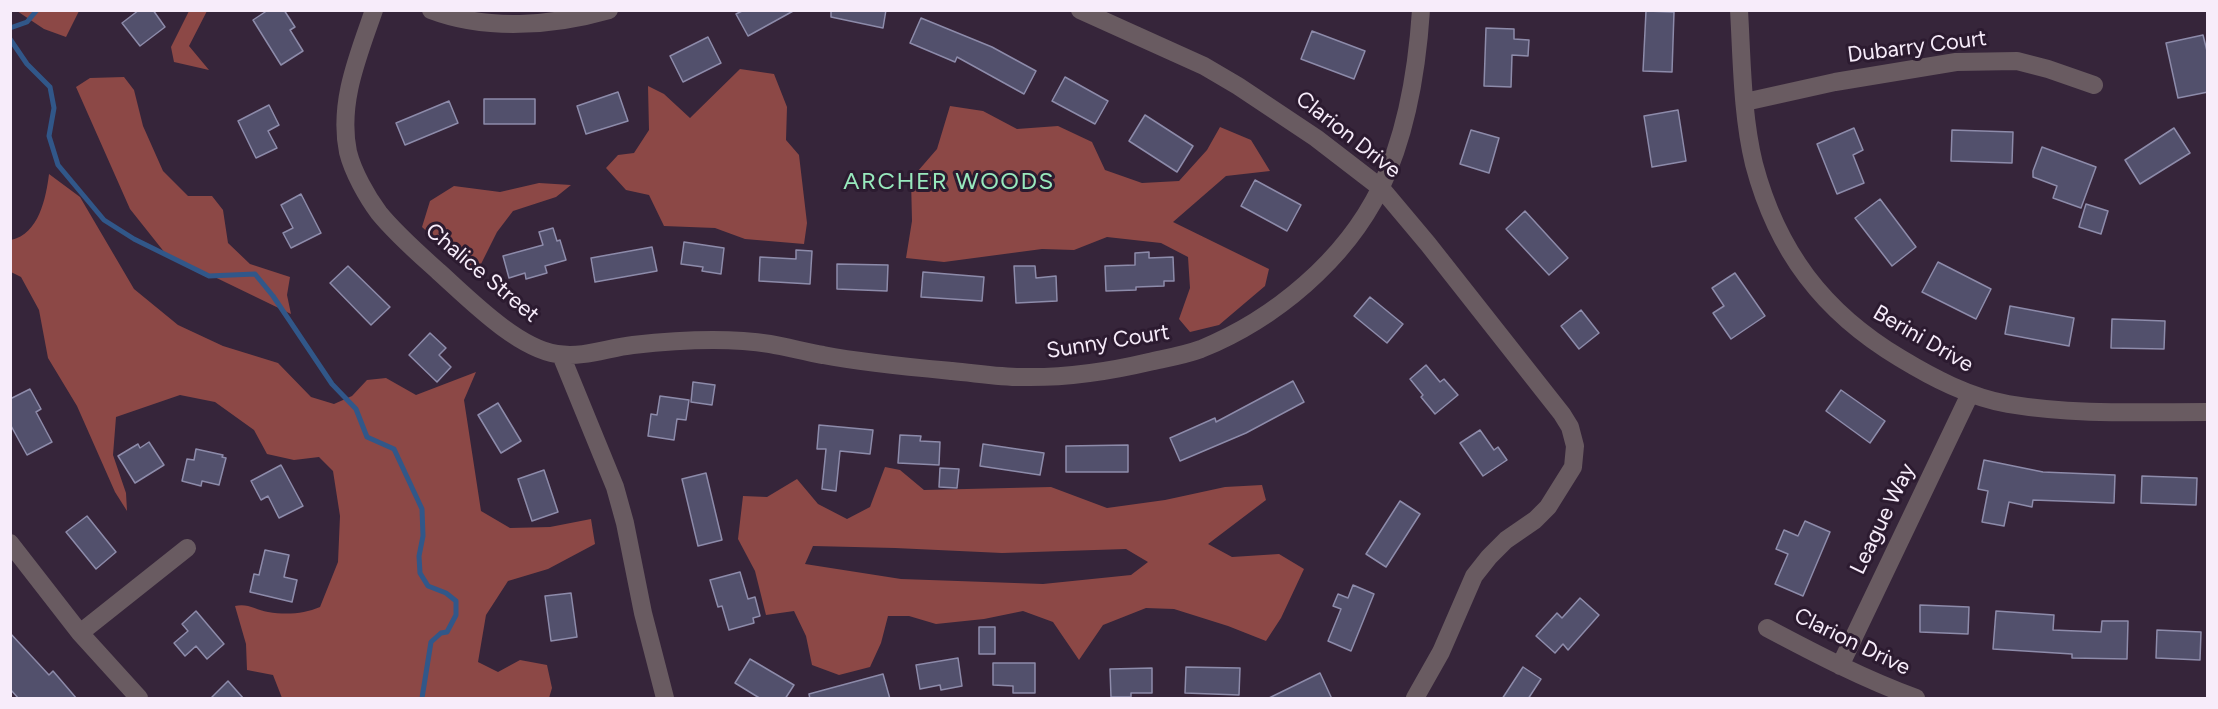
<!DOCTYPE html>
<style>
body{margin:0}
#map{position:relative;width:2218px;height:709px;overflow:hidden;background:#36253a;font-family:Figtree,sans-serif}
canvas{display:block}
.frame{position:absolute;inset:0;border:12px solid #f7ecfa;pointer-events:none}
</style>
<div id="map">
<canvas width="2218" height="709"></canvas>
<div class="frame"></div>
</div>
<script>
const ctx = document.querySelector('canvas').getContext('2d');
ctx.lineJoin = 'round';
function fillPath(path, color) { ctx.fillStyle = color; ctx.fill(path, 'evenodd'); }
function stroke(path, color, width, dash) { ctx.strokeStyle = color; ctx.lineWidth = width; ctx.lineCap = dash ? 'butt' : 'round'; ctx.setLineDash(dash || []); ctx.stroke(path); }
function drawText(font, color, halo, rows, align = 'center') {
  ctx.font = font + ' Figtree,sans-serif'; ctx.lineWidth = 6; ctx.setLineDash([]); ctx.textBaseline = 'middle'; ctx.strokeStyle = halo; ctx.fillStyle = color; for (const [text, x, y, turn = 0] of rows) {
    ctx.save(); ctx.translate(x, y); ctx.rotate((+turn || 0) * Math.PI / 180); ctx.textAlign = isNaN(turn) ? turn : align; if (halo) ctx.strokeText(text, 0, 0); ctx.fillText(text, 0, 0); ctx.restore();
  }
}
fillPath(new Path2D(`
 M17,11h62l-13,26 -22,-8z
 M189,11h18l-18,35 20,24 -35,-8 -3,-15z
 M740,69l34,5 13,33 -1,33 13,15 8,68 -3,21 -59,-5 -30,-11 -51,-2 -15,-31 -23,-5 -20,-22 12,-13 16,-2 15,-23 -1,-44 16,8 26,24z
 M124,77l10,13 9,36 20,45 25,25h24l11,14 5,33 22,21 40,13 -3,18 4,19 -126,-61 -35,-44 -54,-122 14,-9z
 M950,106l33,5 34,18 41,-3 34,16 13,28 37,13 37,-2 28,-31 13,-23 31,13 19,31 -44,5 -53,46 96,47 -4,17 -46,39 -29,7 -11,-13 11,-31 -2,-31 -27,-14 -54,-6 -33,13 -32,-1 -98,13 -38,-4 6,-37 -1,-42 26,-30z
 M49,174l31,23 54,92 44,36 45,21 55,17 33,34 23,7 18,-8 15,-16 19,-2 30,17 60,-23 -12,28 17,111 29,17 40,-1 41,-8 4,25 -47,25 -40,12 -22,34 -8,47 20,10 22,-12 27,5 5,23 -3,10h-267l-9,-23 -26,-5 -1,-26 -11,-38c13,-3 21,4 33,6 18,3 36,2 52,-5l18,-45 2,-46 -7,-45 -14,-14 -25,3 -27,-6 -13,-24 -39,-28 -35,-7 -64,22 -3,38 13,38 1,18 -12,-19 -38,-86 -29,-48 -9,-48 -18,-33 -10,-5v-32c28,-6 35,-42 38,-66z
 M539,183l32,2 -15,12 -43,14 -16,21 -22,44 -53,-49 8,-26 24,-15 46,6z
 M885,467l15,3 24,20 127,-3 56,21 58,-8 60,-13 37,-2 4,15 -58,44 24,13 47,-3 25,15 -23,49 -15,23 -38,-15 -54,-17 -28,-1 -43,17 -24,35 -26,-38 -30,-11 -39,8 -48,5 -27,-8h-21l-7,27 -11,24 -31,8 -27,-10 -6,-29 -12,-25 -28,4 -11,-44 -17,-32 5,-43 24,1 30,-18 21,25 29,15 23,-12zM813,546l82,2 107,5 124,-4 22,13 -17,13 -88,9 -142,-5 -96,-15z`), '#8c4846');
stroke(new Path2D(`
 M10,28l17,-6 10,-12
 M10,39l17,25 23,23 4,21 -5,28 9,29 46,55 30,19 75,37 46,-2 18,22 59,88 24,25 11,28 27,12 28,60 1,27 -4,20 1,17 8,13 18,7 10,8v14l-9,17 -6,1 -10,9 -9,56`), '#315789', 5);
const building = new Path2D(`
 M139,10h14l12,17 -25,19 -18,-23z
 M268,10h16l11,17 -5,3 13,21 -22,14 -28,-45z
 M744,10h51l-47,26 -12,-22z
 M831,10h55l-3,18 -52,-11z
 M1646,11l28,1 -2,60 -29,-1z
 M921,18l71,29 44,24 -12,23 -67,-37 -2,5 -45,-19z
 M1486,28l28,1v10l15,1 -1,16 -16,-1 -1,32 -27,-1z
 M1312,31l53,20 -11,28 -53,-20z
 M2203,35l5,20v37l-30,6 -12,-55z
 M708,37l13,26 -38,19 -13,-26z
 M1065,77l43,24 -13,23 -43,-23z
 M618,92l10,29 -42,13 -9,-28z
 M484,99h51v25h-51z
 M449,101l9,22 -53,22 -9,-22z
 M269,105l10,20 -11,6 9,17 -21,10 -18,-37z
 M1678,110l8,51 -34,6 -8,-51z
 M1145,115l48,31 -16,26 -48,-31z
 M1854,128l9,22 -10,5 11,28 -27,11 -20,-50z
 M2174,128l16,25 -50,31 -15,-24z
 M1471,130l28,8 -10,35 -29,-9z
 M1952,130l61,2 -1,31 -61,-2z
 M2042,147l54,20 -15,41 -28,-10 4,-12 -24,-9v-6z
 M1255,180l46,25 -14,26 -46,-25z
 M301,194l20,39 -30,15 -8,-15 10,-5 -12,-23z
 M1880,199l36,48 -24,19 -37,-48z
 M2086,204l22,7 -7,23 -22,-7z
 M1525,211l43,47 -19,17 -43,-46z
 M553,228l4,13 3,-1 6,20 -21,6 2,7 -21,6 -1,-6 -16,5 -6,-22 40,-11 -4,-13z
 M684,242l40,6 -3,26 -19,-3 1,-4 -22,-3z
 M652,247l5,24 -62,11 -4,-24z
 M796,250l16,1 -2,33 -51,-3 1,-24 36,2z
 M1149,252v6l24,-1 1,24h-10v5l-28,1v3l-30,1 -1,-25 30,-1v-12z
 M1938,262l53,27 -15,30 -54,-27z
 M837,264l51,1 -1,26 -50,-2z
 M348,266l42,41 -19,18 -41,-42z
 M1014,266h21l1,12 20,-2 1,25 -41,2z
 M923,272l61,5 -2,24 -61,-4z
 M1735,273l30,43 -34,23 -18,-26 11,-7 -12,-18z
 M1370,297l33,27 -16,19 -33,-27z
 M2010,306l64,12 -5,28 -64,-12z
 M1581,310l18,23 -20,16 -18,-23z
 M2112,319l53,2 -1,28 -53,-1z
 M430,333l16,15 -7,7 12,12 -14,15 -28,-27z
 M1426,365l14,17 4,-3 14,16 -23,19 -14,-17 2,-2 -13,-16z
 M1293,381l11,21 -58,31 -66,28 -10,-23 45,-20 1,4z
 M693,382l22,3 -3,20 -21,-3z
 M30,389l11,20 -5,3 16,30 -25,13 -17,-31v-25z
 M1841,390l44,31 -15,22 -44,-32z
 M660,396l29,4 -3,20 -9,-1 -3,21 -26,-4 3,-22 6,1z
 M498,403l23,38 -20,12 -23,-38z
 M819,425l54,5 -3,24 -30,-3 -4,40 -14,-2 4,-40h-9z
 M1480,430l14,20 4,-3 9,13 -24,16 -23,-33z
 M900,435l21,1 -1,5 20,1 -1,23 -41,-2z
 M149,442l15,23 -29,18 -17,-27 20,-12 2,4z
 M983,444l61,9 -4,22 -60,-9z
 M1128,445v27h-62v-26z
 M196,449l27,6 -1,2 4,1 -7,27 -17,-4 -1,5 -19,-5 5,-22 7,1z
 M1984,460l59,12 72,3 -1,28 -81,-3 -1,7 -23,-5 -5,24 -22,-4 6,-31 -10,-2z
 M281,465l22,41 -24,12 -11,-22 -7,4 -10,-19z
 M940,468l19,1 -2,19 -18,-1z
 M544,470l14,42 -26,9 -14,-42z
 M706,473l16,67 -24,6 -16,-67z
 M2142,476l55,2 -1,27 -55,-2z
 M1400,501l20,13 -34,53 -20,-13z
 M87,516l29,36 -20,17 -30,-37z
 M1805,521l25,11 -27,64 -28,-12 13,-30 -12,-5 8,-19 14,6z
 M265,550l24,5 -5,22 13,3 -5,22 -42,-10 4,-18 5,1z
 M740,572l8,27 7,-2 5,19 -7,2 1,5 -25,7 -7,-24 -4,1 -8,-27z
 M1353,585l21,9 -23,57 -23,-10 13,-32 -8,-3 5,-12 10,4z
 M571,593l6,44 -26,4 -6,-45z
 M1580,598l19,17 -31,35 -5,-6 -8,9 -19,-17 21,-23 5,5z
 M1920,605l49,2 -1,27 -48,-2z
 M196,611l28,33 -17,15 -11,-13 -11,10 -11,-13 14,-12 -6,-7z
 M1996,611l58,4 -1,15 48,2 1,-11h26l-1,38 -55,-1v-4l-79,-5z
 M979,627h16v27h-16z
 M2157,630l44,2 -1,28 -44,-2z
 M10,633l39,42 4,-4 24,28h-58l-9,-10z
 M958,658l4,28 -21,4 -1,-5 -20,4 -4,-24z
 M750,659l44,26 -9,14h-24l-26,-16z
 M993,663h42v30h-22v-7l-20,-1z
 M1186,667l54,1 -1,27 -54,-2z
 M1523,667l18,12 -13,20h-26z
 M1152,668v25h-21v4h-20l-1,-28z
 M1320,673l12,26h-65z
 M883,674l7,25h-80l-1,-5z
 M228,681l16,18h-34z`);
fillPath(building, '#52506c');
stroke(building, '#8d8baa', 1.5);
stroke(new Path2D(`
 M374,10c-16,46 -36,93 -26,142 5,20 19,45 31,61 18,22 39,40 60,59 30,27 78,76 118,82 27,4 50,-6 76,-9 45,-5 92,-8 137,-1 18,3 35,8 53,11 42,8 86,12 129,16 23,2 46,6 69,6 44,1 86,-5 128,-15 18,-4 36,-7 52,-13 74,-30 144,-89 179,-160 27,-55 37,-118 41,-179
 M431,10c55,21 122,16 178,0
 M1080,10l124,56 34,20 78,52 65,50 47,56 134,170 8,13 5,19 -2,21 -25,40 -13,13 -29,20 -17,17 -15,19 -33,76 -26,46
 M1739,10c3,51 3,105 15,154 23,87 69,148 146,194 33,20 69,39 108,46 65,11 133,8 200,8
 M1745,102l90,-20 121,-20 61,-1 31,8 46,16
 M561,355l54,132 10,36 18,90 22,85
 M10,543l70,90 59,65
 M1767,628c49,26 97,51 149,70
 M80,633l107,-85
 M1840,666l130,-272`), '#695b61', 18);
drawText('22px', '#f7ecfa', '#2c1b30', [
 ["Dubarry Court",1917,47,-7],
 ["Clarion Drive",1348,135,38],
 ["Chalice Street",482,273,40],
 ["Berini Drive",1923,339,30],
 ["Sunny Court",1108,342,-9],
 ["League Way",1883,519,-64],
 ["Clarion Drive",1852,642,26]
]);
ctx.letterSpacing = '1.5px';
drawText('24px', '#98e9bd', '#2c1b30', [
 ["ARCHER WOODS",949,182]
]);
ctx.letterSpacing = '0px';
</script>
